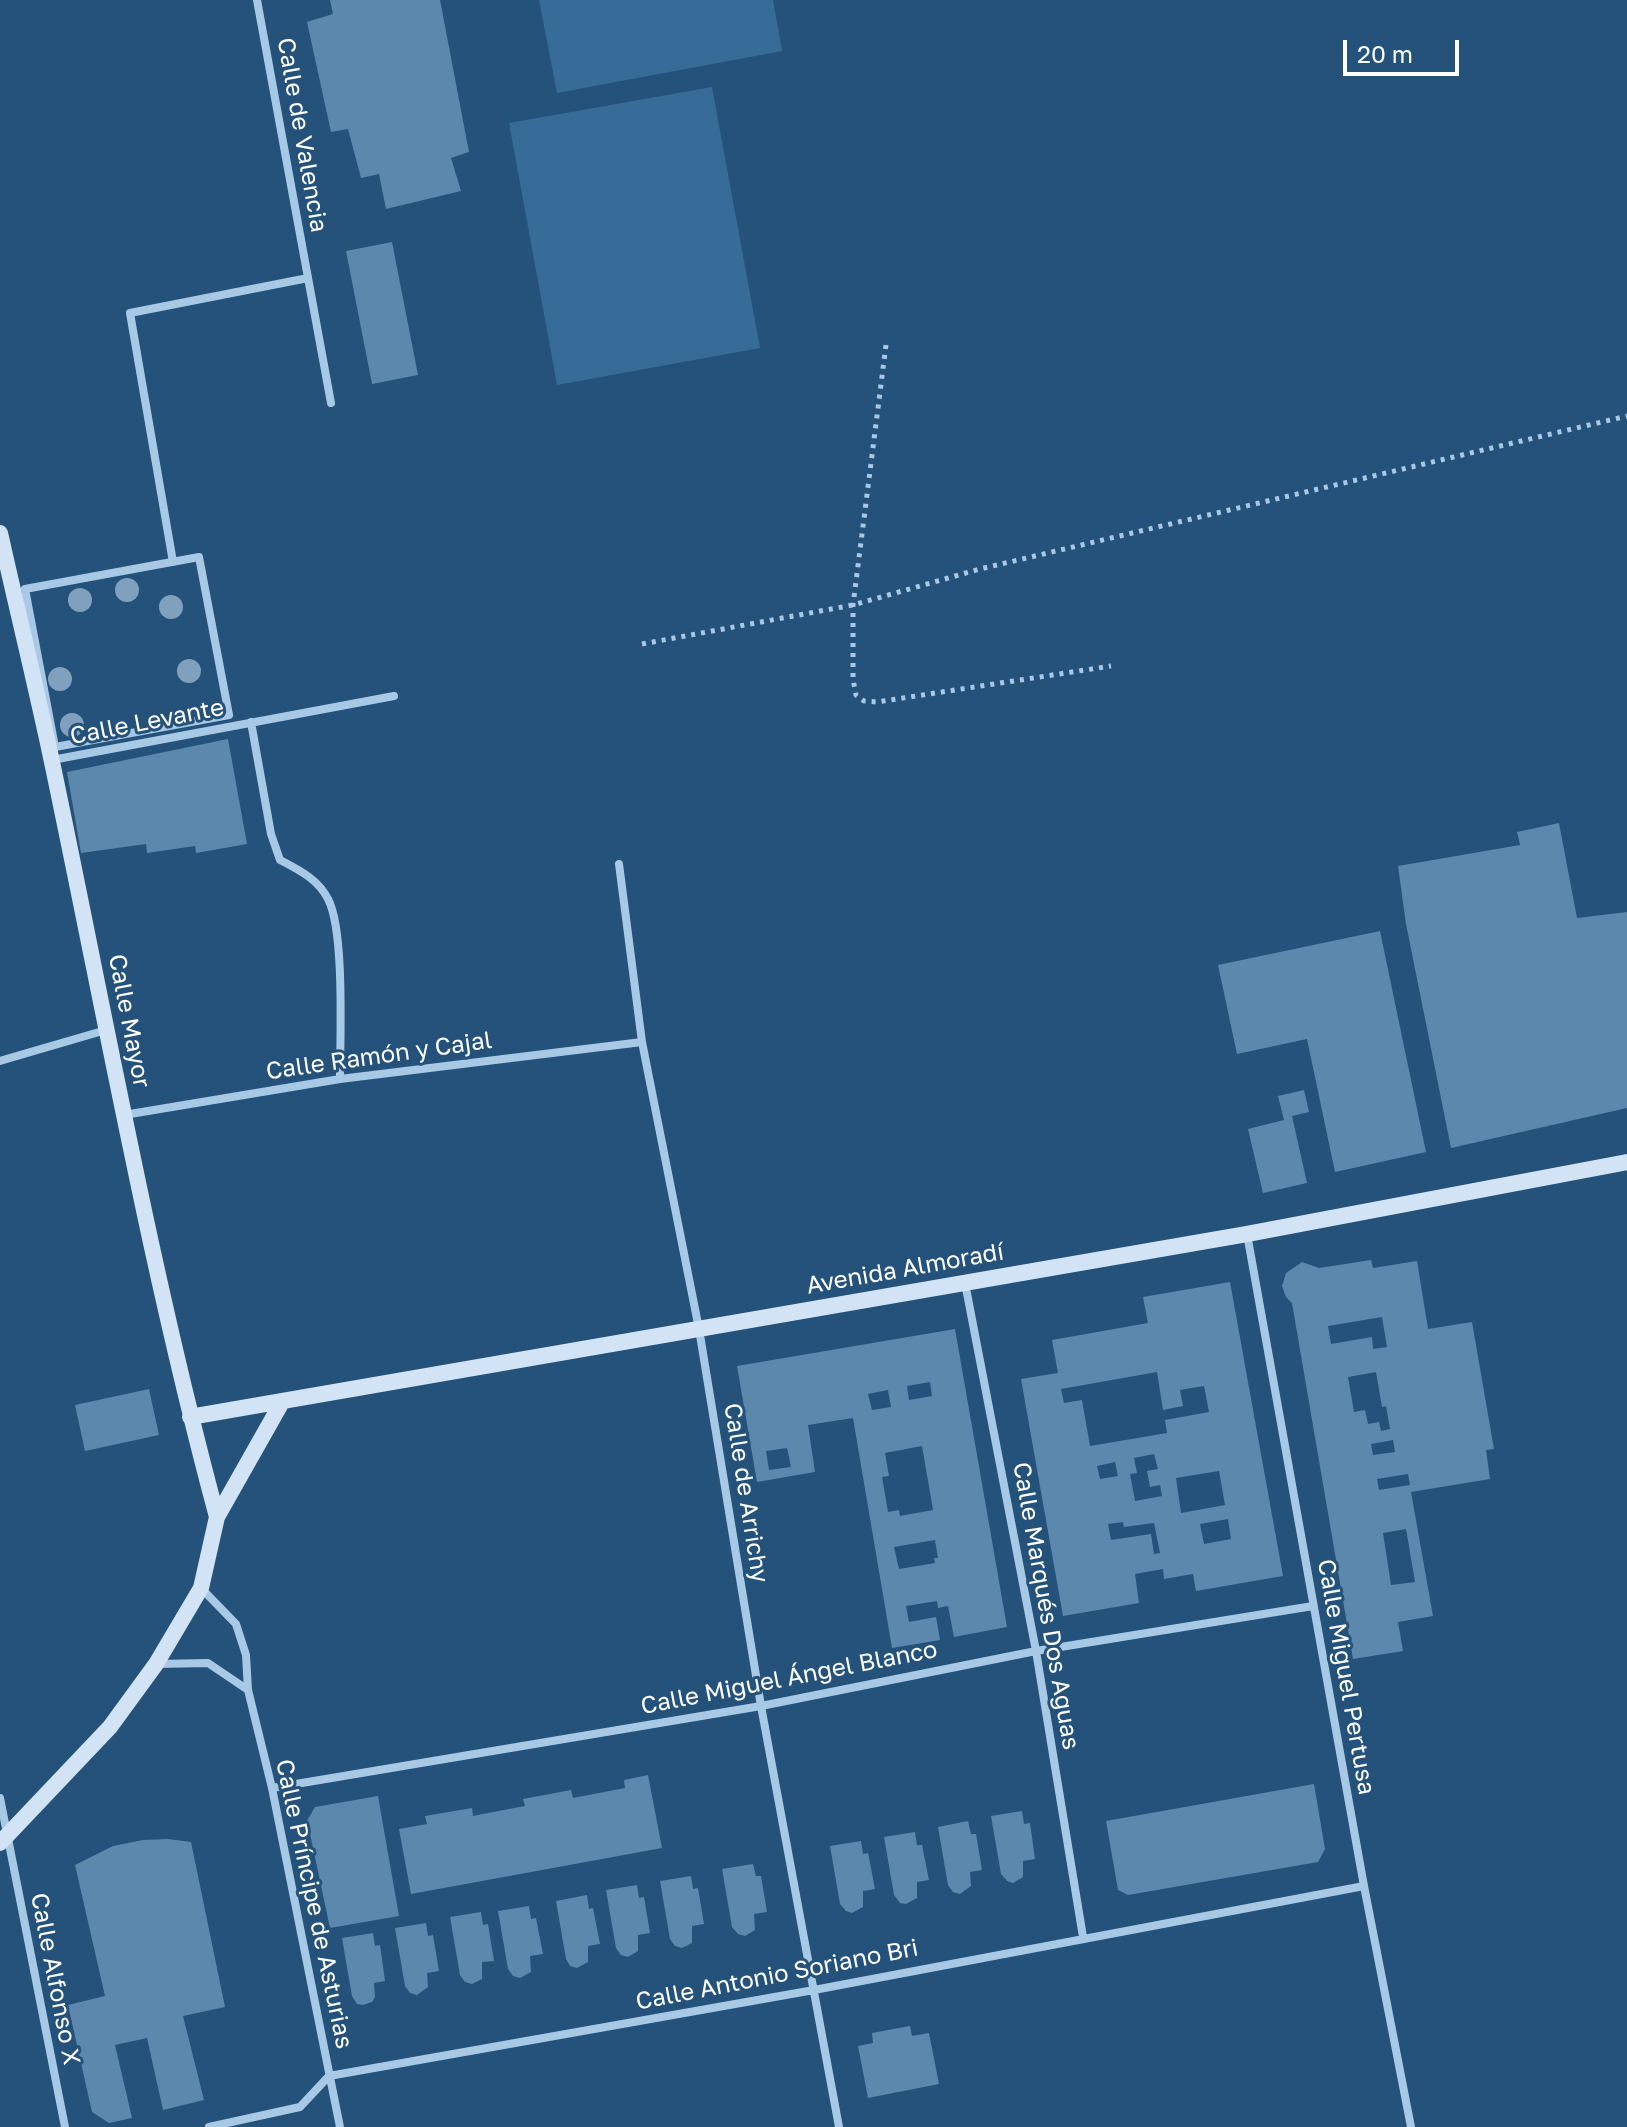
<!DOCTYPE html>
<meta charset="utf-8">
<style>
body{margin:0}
#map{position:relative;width:1627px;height:2127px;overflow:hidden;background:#24527b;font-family:"Golos Text",sans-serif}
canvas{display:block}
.scale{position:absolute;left:1343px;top:40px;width:116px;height:36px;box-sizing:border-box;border:4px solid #fff;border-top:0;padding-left:10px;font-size:24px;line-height:28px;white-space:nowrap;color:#fff;-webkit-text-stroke:6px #24527b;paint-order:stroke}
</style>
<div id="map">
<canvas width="1627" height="2127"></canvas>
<div class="scale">20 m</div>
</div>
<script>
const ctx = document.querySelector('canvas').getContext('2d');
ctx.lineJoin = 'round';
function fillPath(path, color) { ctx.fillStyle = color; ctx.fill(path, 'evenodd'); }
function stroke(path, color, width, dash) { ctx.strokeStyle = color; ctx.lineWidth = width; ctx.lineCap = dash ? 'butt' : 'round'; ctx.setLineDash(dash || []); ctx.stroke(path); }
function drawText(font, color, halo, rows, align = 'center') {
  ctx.font = font + ' "Golos Text",sans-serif'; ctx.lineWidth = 6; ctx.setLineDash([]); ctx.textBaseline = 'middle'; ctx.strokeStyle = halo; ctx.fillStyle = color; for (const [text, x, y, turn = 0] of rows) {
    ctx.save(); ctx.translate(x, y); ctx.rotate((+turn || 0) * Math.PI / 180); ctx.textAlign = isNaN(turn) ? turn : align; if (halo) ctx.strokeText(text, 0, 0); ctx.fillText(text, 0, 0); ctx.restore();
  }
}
fillPath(new Path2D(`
 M539,0h234l9,51 -225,42z
 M712,87l48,261 -203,37 -48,-262z`), '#376c99');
fillPath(new Path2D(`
 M330,0h110l29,152 -18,6 10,33 -75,18 -7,-35 -18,4 -13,-49 -17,3 -24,-110 26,-8z
 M392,242l26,133 -46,9 -26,-133z
 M228,739l19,105 -51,9 -1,-7 -48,7 -1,-9 -65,9 -14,-81z
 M1559,823l18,95 50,-6v196l-176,40 -45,-224 -8,-58 122,-21 -3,-13z
 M1380,931l46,221 -91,20 -28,-133 -70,15 -19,-89z
 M1304,1090l5,22 -17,4 15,67 -44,10 -15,-64 36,-9 -6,-24z
 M1371,1260l2,8 44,-7 11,68 44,-7 22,127 -8,1 4,29 -79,13 22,124 -35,6 5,29 -50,8 -61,-356 -6,-6 -4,-11 4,-13 16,-11 17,6zM1382,1317l5,30 -14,2 -1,-12 -41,7 -3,-18zM1376,1372l6,35 4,-1 4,23 -9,2 -2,-9 -11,2 -3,-14 -11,2 -6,-35zM1393,1440l2,12 -22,3 -2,-11zM1408,1474l2,11 -31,5 -2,-11zM1406,1529l9,53 -24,3 -8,-52z
 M1230,1282l53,294 -87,15 -3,-17 -29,5 -1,-10 -28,5 4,29 -76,13 -42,-237 37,-6 -6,-33 96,-17 -5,-26zM1157,1372l6,38 20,-4 -3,-16 24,-4 5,26 -44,8 2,13 -77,13 -8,-46 -18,3 -3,-14zM1154,1454l4,15 -11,2 3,16 10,-2 2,11 -27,5 -5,-27 7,-1 -3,-15zM1115,1462l3,14 -18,3 -3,-13zM1219,1471l6,34 -44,8 -5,-35zM1228,1519l3,20 -27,5 -4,-20zM1123,1522l1,5 30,-4 6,30 -6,1 -3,-20 -40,6 -3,-16z
 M955,1329l52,298 -53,10 -6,-31 -10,2 -1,-7 -31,5 3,16 27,-5 4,23 -48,8 -39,-230 -45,7 7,47 -58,10 -20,-116zM930,1382l2,14 -23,4 -2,-14zM888,1390l3,17 -19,3 -4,-16zM922,1446l11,64 -33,6 -1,-6 -11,2 -6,-35 7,-1 -4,-23zM787,1448l4,19 -22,3 -3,-19zM935,1540l3,18h-4l1,5 -36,6 -5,-22z
 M149,1389l10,46 -74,16 -10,-46z
 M648,1775l14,73 -251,46 -12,-65 28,-5 -2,-8 47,-8 1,8 20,-4 32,-6 -2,-7 48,-9 2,8 52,-10 -1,-8z
 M1314,1784l11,65 -7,13 -190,33 -10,-5 -12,-69z
 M378,1796l21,120 -69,12 -21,-99 -5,1v-4l11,-19z
 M1022,1811l2,13 6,-1 5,36 -12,2v16l-10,6 -6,-2 -6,-7 -10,-58z
 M968,1821l3,13h5l6,36 -12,2 1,14 -11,8 -7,-2 -5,-7 -10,-58z
 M915,1832l2,13h5l7,35 -12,2v16l-11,6 -6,-1 -6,-8 -10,-58z
 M168,1839l23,3 34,165 -42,9 21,84 -41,10 -16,-72 -32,7 17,73 -23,5 -17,-11 -24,-107 37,-9 -30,-131 38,-19 30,-6z
 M861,1841l2,13 5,-1 7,36 -12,2v16l-11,6 -6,-2 -6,-7 -10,-58z
 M753,1864l3,12h5l6,36 -13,2 1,16 -10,6 -7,-2 -6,-7 -10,-58z
 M691,1876l2,13 5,-1 6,36 -12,2v17l-10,5 -7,-2 -5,-7 -10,-58z
 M637,1885l2,13 5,-1 6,36 -12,2v16l-10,6 -7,-2 -5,-7 -10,-58z
 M587,1895l2,14 4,-1 7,36 -12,2v16l-11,6 -7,-2 -4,-7 -10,-58z
 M529,1906l2,13 5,-1 7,36 -13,2 1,16 -11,6 -7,-2 -5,-7 -10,-58z
 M481,1912l2,13 5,-1 6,37 -12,1v17l-10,5 -7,-2 -5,-7 -10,-58z
 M426,1923l2,13 5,-1 6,36 -12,2 1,14 -11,8 -7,-2 -5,-7 -10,-58z
 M373,1933l2,13 5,-1 5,36 -11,2 1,14 -3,5 -9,3 -6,-1 -5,-8 -10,-58z
 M910,2026l2,10 17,-3 10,51 -71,14 -10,-52 15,-3 -1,-10z`), '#5d88ad');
stroke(new Path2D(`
 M886,345l-33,260v74l3,16 8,6 13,1 234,-36
 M642,644l211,-39 127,-36 647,-153`), '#a8c9e5', 5, [4, 6]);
stroke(new Path2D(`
 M257,0l74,403
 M199,557l30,158 -174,32 -30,-158z
 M173,562l-43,-249 178,-35
 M251,722l20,112 9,26c19,10 38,19 48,39 17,32 12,140 12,180
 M52,760l342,-64
 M619,864l23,178 57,287 62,377 78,421
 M0,1061l106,-31
 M124,1115l216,-36 302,-37
 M1247,1234l117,652 47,241
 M965,1283l71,368 47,286
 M201,1588l35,36 10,31 2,35 24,98 68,339
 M157,1664l51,-1 40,27
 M272,1788l489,-82 275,-55 277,-45
 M0,1798l65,329
 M209,2127l91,-20 29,-31 485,-86 550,-104`), '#a8c9e5', 8);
stroke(new Path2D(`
 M0,533c17,76 36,153 52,229 53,252 98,506 165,755
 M190,1417l1057,-183 380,-72
 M0,1843l110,-116 46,-63 45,-76 16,-71 65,-115`), '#d1e3f4', 16);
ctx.fillStyle = '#7fa1be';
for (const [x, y] of [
 [127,590],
 [80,600],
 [171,607],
 [189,671],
 [60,679],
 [72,725]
]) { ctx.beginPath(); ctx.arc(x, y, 12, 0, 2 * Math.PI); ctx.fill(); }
drawText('24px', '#fff', '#24527b', [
 ["Calle de Valencia",302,135,80],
 ["Calle Levante",147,722,-11],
 ["Calle Mayor",129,1021,79],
 ["Calle Ramón y Cajal",379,1056,-8],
 ["Avenida Almoradí",905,1269,-10],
 ["Calle de Arrichy",746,1493,81],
 ["Calle Marqués Dos Aguas",1046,1606,80],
 ["Calle Miguel Pertusa",1346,1677,80],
 ["Calle Miguel Ángel Blanco",789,1678,-11],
 ["Calle Príncipe de Asturias",314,1904,78],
 ["Calle Antonio Soriano Bri",777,1975,-11],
 ["Calle Alfonso X",55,1979,79]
]);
</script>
